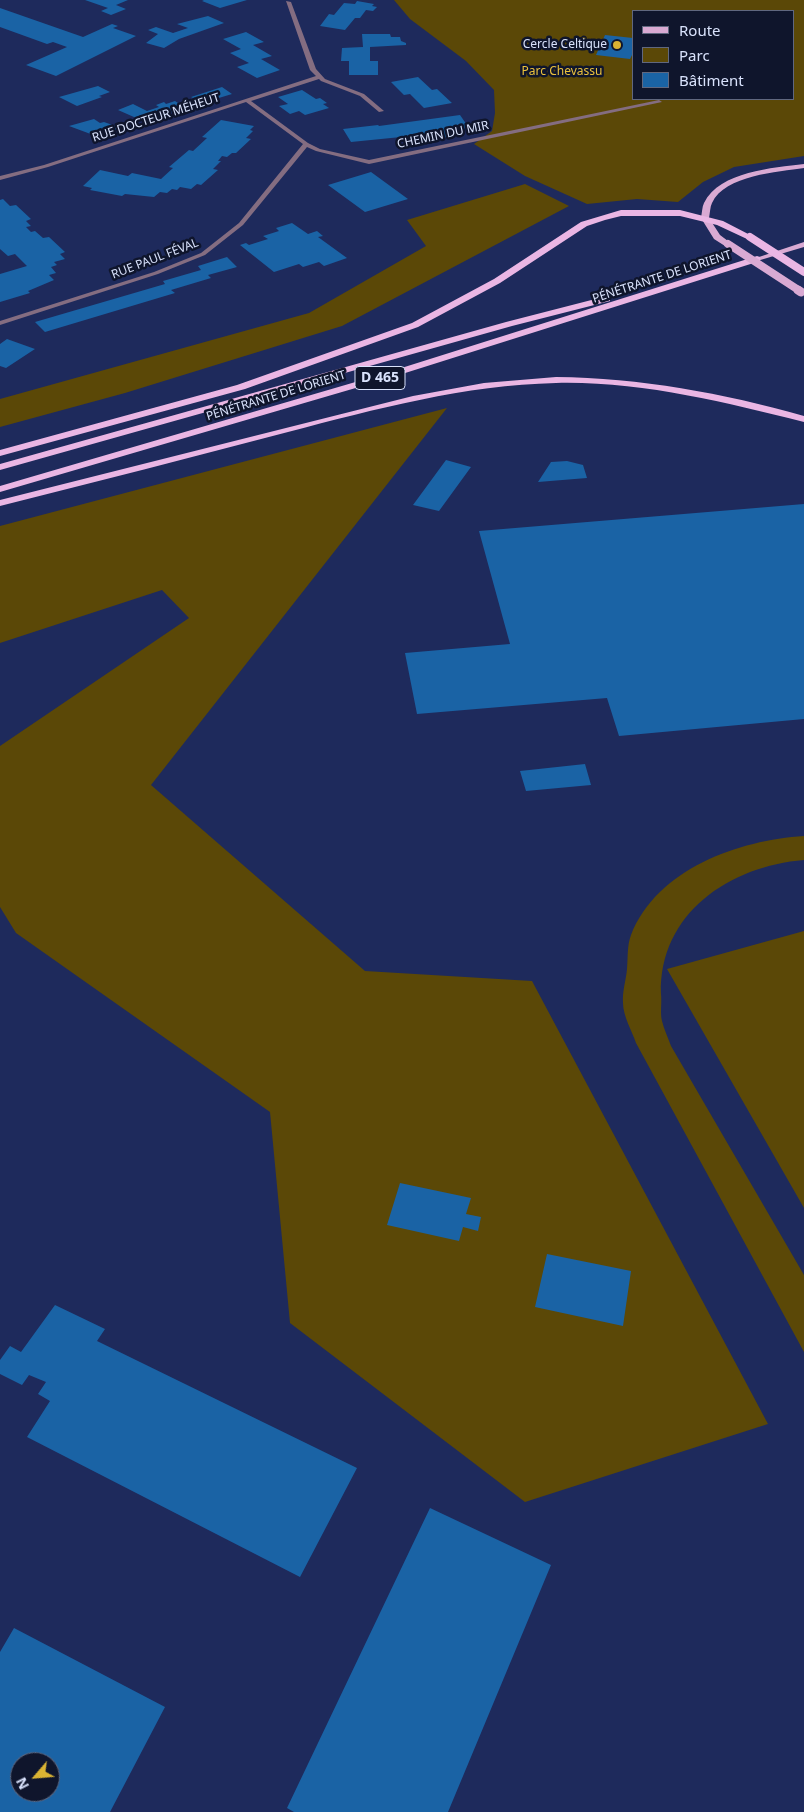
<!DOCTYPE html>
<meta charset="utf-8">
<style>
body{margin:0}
#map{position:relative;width:804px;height:1812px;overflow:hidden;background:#1e2a5c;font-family:"Noto Sans",sans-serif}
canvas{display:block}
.legend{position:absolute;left:632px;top:10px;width:162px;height:90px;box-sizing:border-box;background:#0f152c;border:1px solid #60677f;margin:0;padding:6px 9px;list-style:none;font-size:15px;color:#d9e2fc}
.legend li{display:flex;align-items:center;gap:10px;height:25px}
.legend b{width:25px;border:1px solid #60677f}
.north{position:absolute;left:10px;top:1752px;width:50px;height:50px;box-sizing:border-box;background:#0f152c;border:1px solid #60677f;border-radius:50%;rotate:243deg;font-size:14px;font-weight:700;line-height:20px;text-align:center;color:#d9e2fc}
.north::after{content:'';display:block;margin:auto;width:18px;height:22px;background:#dab333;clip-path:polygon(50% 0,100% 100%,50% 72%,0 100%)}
</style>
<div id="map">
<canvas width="804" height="1812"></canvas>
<ul class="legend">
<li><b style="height:6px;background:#d9aad3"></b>Route</li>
<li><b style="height:14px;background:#5b4807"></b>Parc</li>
<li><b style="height:14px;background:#1a63a5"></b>Bâtiment</li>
</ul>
<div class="north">N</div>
</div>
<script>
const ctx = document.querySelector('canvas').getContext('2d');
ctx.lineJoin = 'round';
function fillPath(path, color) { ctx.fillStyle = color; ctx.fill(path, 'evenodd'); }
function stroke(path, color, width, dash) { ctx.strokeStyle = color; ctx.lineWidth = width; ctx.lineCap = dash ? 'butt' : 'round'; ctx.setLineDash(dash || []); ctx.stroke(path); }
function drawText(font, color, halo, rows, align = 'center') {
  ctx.font = font + ' "Noto Sans",sans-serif'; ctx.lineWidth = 5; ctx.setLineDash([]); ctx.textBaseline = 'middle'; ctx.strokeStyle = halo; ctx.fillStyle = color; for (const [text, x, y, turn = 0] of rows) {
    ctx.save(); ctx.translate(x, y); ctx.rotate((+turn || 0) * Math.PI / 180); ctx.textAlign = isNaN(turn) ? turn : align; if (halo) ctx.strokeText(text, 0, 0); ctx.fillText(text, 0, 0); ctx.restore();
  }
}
fillPath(new Path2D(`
 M394,0h410v156l-70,11 -31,15 -25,20 -41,-3 -50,5 -62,-28 -51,-32 18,-13 3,-18 -1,-23 -28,-29 -56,-42zM633,11h160v88h-160z
 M525,184l44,22 -227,120 -217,67 -125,34v-28l309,-86 117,-67 -19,-26z
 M447,408l-296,377 214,186 167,10 236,443 -243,78 -235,-179 -20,-211 -254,-179 -16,-26v-161l189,-128 -27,-28 -162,53v-117z
 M804,836v24c-74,6 -145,53 -143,134 1,9 -1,19 1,27 2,8 6,17 9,25l133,229v77l-168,-309c-4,-12 -13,-27 -13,-40 -1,-11 3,-23 4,-34 1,-11 0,-24 4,-34 26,-66 108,-95 173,-99z
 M804,931v277l-137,-239z`), '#5b4807');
fillPath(new Path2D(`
 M85,0h43l-12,5 10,4 -15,6 -10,-4 7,-3z
 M204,0h43l-27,8 -18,-7z
 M357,1l17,3 -2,2 5,1 -4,4 -7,-1 -6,8h-5l-10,12 -25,-4 9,-12 5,1 10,-12 11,1z
 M0,8l83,29 29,-13 6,2 -5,2 23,8 -80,40 -30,-11 41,-18 -14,-5 -6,2 -47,-17z
 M208,16l16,7 -45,16 -15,9 -18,-5 12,-9 -10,-4 8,-3 17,6 15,-5 -11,-4z
 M246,32l18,10 -11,3 19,11 -11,3 19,11 -23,8 -20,-11 12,-4 -19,-10 11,-4 -18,-10z
 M362,34h28l1,3h9l1,4 5,2v2l-36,2v14h8v14h-29v-14h-8l1,-13 21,-1z
 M605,35l28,3v15l-3,6 -34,-4z
 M418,77l14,13 5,-1 15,14 -28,5 -14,-14 -6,1 -13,-13z
 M98,86l12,6 -11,4 3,1 -25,9 -18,-9z
 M222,87l10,7 -89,27 -25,-11 15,-6 14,7 12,-4 -3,-2 8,-3 2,2 9,-3 6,4 16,-5 -6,-3z
 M302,90l14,9 4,-1 7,5 -4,1 6,4 -24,7 -6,-4 -9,3 -11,-8 9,-2 -10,-7z
 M460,115l9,13 -24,3 3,6 -24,3 -3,-5 -70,7 -8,-13 35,-4 1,1z
 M94,119l6,4 4,-1 17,6 -25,8 -27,-10z
 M221,120l33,6 -4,4 3,1 -7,7 5,1 -15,14h-4l-5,4 -5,-1 -4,5h3l-8,8 5,1 -17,15 -4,-1 -6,5 -11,-2 -3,3 -5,-1 -5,4 -7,-1 -6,5 -29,-3 -3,2 -32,-6 2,-2 -9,-2 17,-16 28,6 4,-3 29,6 12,-11 -4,-1 20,-17 4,1 14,-13 -5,-1z
 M371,172l37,27 -43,13 -37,-27z
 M3,199l7,7 6,-1 15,14 -5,2 5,5 -5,1 5,5 4,-1 8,7 6,-1 16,15 -5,2 5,5 -11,3 3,3 -6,2 5,6 -7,2 5,5 -26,11 2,2 -30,9v-28l27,-8 -12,-12 -7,2 -8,-7v-49z
 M292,223l16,11 9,-3 6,5 -5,1 29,21 -23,8 -5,-4 -16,5 -4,-3 -25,8 -34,-27 6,-2 3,2 19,-6 -5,-3 16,-5 -3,-3z
 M227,257l10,10 -29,8 3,3 -40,12 4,3 -130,39 -10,-10 130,-38 -2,-3 38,-11 -3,-4z
 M7,339l28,10 -29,19 -6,-2v-22z
 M446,460l25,7 -32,44 -26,-6z
 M567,461l16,4 4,13 -49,4 13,-20z
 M804,504v215l-185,17 -12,-38 -190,16 -12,-61 105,-9 -31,-113z
 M585,764l6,21 -65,6 -6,-20z
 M400,1183l71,15 -5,16 15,3 -3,14 -15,-4 -4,14 -72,-16z
 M547,1254l84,17 -8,55 -88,-19z
 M55,1305l50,24 -8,12 260,127 -57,109 -273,-140 23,-36 -12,-7 8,-12 -17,-7 -7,10 -22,-11v-14l10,-14 11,6z
 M430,1508l121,57 -103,247h-154l-7,-4z
 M14,1628l151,79 -55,105h-110v-160zM20,1762h30v30h-30z`), '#1a63a5');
fillPath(new Path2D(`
 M286,1l5,1 25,67 9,10 39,15 20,17 -5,1 -19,-16 -39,-15 -2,-2 -68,22 57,42 12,6 49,11 290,-60 3,2 -293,62 -53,-13 -9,-4 -64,78 -38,30 -47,19 -158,51v-4l154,-49 47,-19 38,-30 64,-79 -57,-42 -198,65 -48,13v-4l44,-11 272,-89 -6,-6z`), '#846d81');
fillPath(new Path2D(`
 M804,164v4c-26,4 -79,7 -92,35 -2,4 -2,10 -3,15l11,17 12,9 -7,2 -11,-7 -13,-21c1,-5 1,-11 3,-15 16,-32 69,-35 100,-39z
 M804,242v5l-47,14 -4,-2z`), '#d9aad3');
fillPath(new Path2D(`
 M621,210h59l43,11 31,16 -4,3 -3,-1 -30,-14 -37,-9h-59l-16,4 -18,6 -87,57 -82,44 -173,62 -245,67v-6l237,-65 175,-62 82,-44 87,-57z
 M757,256l3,1v4l-377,119 -383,112v-6l376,-110z
 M607,296l3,1v4l-98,25 -512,144v-6l506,-142z
 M556,377c84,1 167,16 248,39v6c-81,-20 -164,-41 -248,-39 -91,2 -180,26 -268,49 -96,25 -192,50 -288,74v-6l413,-104 71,-13z`), '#eab6e4');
stroke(new Path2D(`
 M728,244l72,47`), '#d9aad3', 8);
stroke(new Path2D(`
 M798,290l3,2`), '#d9aad3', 9);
stroke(new Path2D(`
 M750,237l54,35`), '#eab6e4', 8);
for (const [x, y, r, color] of [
 [617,45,5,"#dab333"]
]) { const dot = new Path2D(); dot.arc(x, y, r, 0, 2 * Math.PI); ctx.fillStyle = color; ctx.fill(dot); stroke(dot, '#0f152c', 2); }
drawText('12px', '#d9e2fc', '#0f152c', [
 ["Cercle Celtique",607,45]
], 'right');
drawText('12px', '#ecc23d', '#0f152c', [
 ["Parc Chevassu",562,72]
]);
drawText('12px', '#d9e2fc', '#0f152c', [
 ["RUE DOCTEUR MÉHEUT",156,118,-18],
 ["CHEMIN DU MIR",443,135,-12],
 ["RUE PAUL FÉVAL",155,259,-21],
 ["PÉNÉTRANTE DE LORIENT",662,277,-18],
 ["PÉNÉTRANTE DE LORIENT",276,396,-17]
]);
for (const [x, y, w] of [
 [380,378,50]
]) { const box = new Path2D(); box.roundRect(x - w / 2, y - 11.5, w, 23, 4); ctx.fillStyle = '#0f152c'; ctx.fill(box); stroke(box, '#d9e2fc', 1); }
drawText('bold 14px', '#d9e2fc', null, [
 ["D 465",380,378]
]);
</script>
